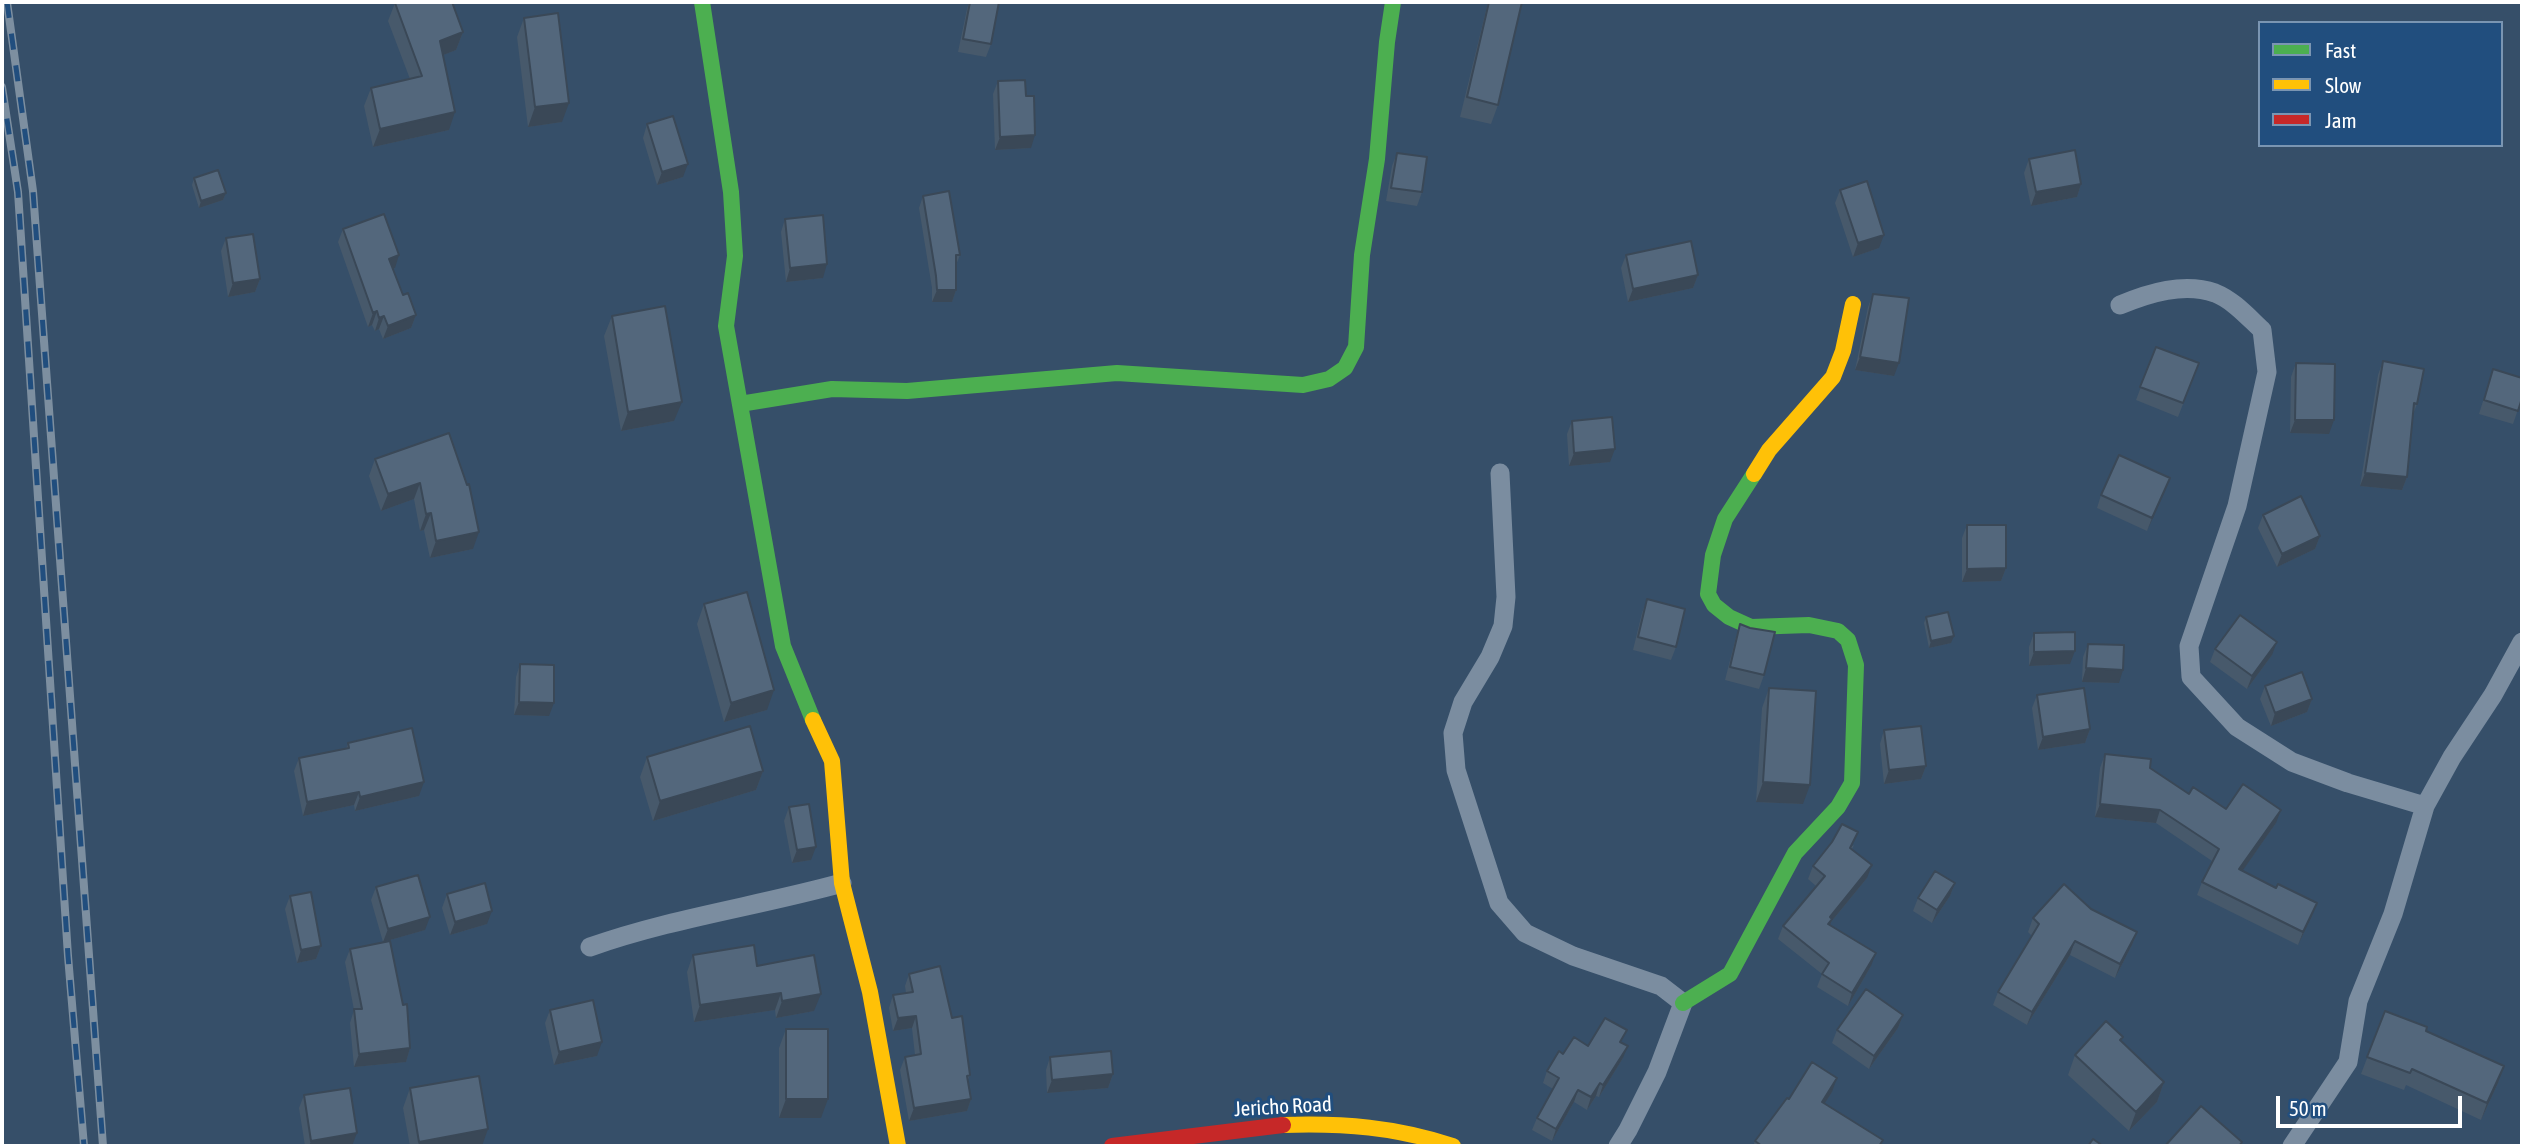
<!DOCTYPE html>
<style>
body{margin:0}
#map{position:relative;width:2524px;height:1148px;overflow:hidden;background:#364f69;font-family:"Asap Condensed",sans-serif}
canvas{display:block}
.frame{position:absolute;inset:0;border:4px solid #fff;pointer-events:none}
.legend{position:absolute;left:2258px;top:21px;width:245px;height:126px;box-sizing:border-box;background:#214e7e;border:2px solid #7a95b2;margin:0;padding:9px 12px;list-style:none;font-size:21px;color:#fff}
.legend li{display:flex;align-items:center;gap:14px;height:35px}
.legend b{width:35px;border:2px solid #7a95b2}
.scale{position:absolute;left:2276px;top:1096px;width:186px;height:32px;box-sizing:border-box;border:4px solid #fff;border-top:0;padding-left:9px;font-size:21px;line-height:24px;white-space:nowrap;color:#fff;-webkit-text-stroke:5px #214e7e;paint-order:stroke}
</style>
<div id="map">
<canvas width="2524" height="1148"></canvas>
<div class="frame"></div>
<ul class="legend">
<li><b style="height:9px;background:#4caf50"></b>Fast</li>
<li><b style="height:9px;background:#ffc107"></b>Slow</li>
<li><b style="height:9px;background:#c62828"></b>Jam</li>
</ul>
<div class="scale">50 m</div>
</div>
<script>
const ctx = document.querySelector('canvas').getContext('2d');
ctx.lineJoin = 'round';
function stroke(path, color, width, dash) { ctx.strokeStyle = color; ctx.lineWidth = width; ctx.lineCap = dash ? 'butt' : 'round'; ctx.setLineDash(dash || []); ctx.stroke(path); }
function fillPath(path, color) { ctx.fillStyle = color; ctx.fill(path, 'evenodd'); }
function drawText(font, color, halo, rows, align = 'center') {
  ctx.font = font + ' "Asap Condensed",sans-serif'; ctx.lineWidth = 6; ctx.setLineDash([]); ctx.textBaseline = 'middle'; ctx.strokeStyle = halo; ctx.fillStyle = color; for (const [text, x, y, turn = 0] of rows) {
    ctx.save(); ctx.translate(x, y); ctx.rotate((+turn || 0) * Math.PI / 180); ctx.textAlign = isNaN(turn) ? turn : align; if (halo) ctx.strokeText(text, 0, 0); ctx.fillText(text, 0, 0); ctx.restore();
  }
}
stroke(new Path2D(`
 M2120,305c29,-12 64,-23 95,-12 18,7 33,24 47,37l5,42 -30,134 -48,140 2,31 46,50 55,35 56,21 77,23
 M1500,473l6,124 -3,29 -13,31 -27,45 -10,31 3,37 43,133 26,30 48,23 88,30 22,17 -26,69 -29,58 -10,16
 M590,947c82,-29 169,-41 252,-64
 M2292,1146l56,-84 10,-61 35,-87 32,-108 27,-49 41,-62 29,-53`), '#7b8da0', 19);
stroke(new Path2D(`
 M702,2l29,190 4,64 -9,70 57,320 30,74
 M740,404l92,-15 75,2 210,-18 186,12 26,-6 16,-11 11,-21 6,-92 15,-96 10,-117 6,-40
 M1683,1003l47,-29 65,-121 43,-46 14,-24 4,-118 -8,-25 -10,-9 -29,-6 -58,2 -22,-10 -15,-12 -6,-11 5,-39 12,-36 29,-45`), '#4caf50', 16);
stroke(new Path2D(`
 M1754,474l15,-24 64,-73 10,-26 10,-47
 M813,720l19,41 10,122 28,109 28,154
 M1283,1125c61,-2 112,2 170,21`), '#ffc107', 16);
stroke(new Path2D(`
 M1112,1146l171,-21`), '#c62828', 16);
const rail = new Path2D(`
 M7,2l26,189 70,955
 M2,87l16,105 50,764 16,190`);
stroke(rail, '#7d8fa0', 8);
stroke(rail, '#214e7e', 5, [16]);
fillPath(new Path2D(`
 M969,2h30l-8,42 -5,13 -28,-5 9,-43z
 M1488,2h34l-24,103 -7,19 -31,-7z
 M395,3l68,29 -7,18 -13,5 6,75 -76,17 -9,-41 7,-18 39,-9 -22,-58z
 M524,18l38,104 -34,5 -11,-90z
 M998,81l28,15 5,52 -36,2 -2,-56z
 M647,124l36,53 -26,8 -14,-47z
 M1397,153l25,39 -5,14 -31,-5 6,-35z
 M2029,159l52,25 -4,13 -46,9 -7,-33z
 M194,178l32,15 -3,7 -24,8 -7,-23z
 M1840,190l39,58 -26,9 -18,-54z
 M923,196l37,59 -4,10v25l-4,12h-20v-14l-13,-80z
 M785,219l38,59 -37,4 -5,-50z
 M343,229l52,39 -2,1 10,26 13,20 -5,13 -28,11 -4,-10 -4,2 -3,-6 -4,2 -30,-85z
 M226,238l34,41 -5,13 -27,5 -7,-46z
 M1626,255l72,20 -5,13 -65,14 -7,-34z
 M1873,294l21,82 -39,-6 13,-63z
 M612,316l62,105 -53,10 -17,-95z
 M2156,347l43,16 -21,54 -42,-17z
 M2383,361l34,43 -5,13 -5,60 -5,13 -42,-4 18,-111z
 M2296,363l33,71 -39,-1 1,-56z
 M2493,369l29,29 -9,26 -34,-10z
 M1572,421l38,41 -41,4 -2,-32z
 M449,433l24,116 -43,9 -6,-28 -4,1 -6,-32 -33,12 -12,-35 6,-17z
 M2170,478l-23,53 -50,-23 4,-13z
 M2263,515l57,21 -5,13 -38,18 -19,-39z
 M1967,525l39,43 -5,13 -39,1v-44z
 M1647,599l29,48 -5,13 -38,-10 9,-37z
 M704,604l63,106 -43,12 -27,-98z
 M1926,617l25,26 -22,5 -5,-25z
 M1740,624l24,51 -5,14 -34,-9 11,-43z
 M2034,633l36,31 -41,2v-19z
 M2088,644l31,39 -37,-1 1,-25z
 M2215,649l57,6 -25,34 -37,-27z
 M520,664l29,52 -35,-1 2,-38z
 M2265,686l47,13 -5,13 -36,14 -11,-27z
 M1769,688l34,116 -47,-2 6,-94z
 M2037,695l53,34 -5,14 -47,7 -6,-42z
 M1884,730l42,36 -5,13 -37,5 -4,-40z
 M348,743l71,53 -64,15 -1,-6 -51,11 -9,-45 5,-13 47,-9z
 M2105,754l45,14 39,26 37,15 50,14 -34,48 34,17 41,15 -5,13 -14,29 -101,-50 5,-13 10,-21 -56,-38 -61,-6 5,-49z
 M647,757l116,14 -7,19 -103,31 -13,-44z
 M789,807l22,53 -19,3 -8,-42z
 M1854,845l-2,4 15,29 -36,44 -1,3 41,41 -23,40 -31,-19 5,-13 -44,-35 5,-13 33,-40 -8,-7 5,-13z
 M1955,883l-5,13 -18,27 -19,-12 5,-13z
 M376,887l49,43 -42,12 -12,-42z
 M447,894l40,30 -37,11 -8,-27z
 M290,896l31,50 -5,13 -19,4 -12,-54z
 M2091,909l46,23 -5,13 -17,33 -45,-23 -43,70 -34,-20 5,-13 34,-56 -4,-4 5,-14z
 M350,949l60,99 -4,14 -52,5 -4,-44 4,-13 -9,-48z
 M693,955l64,11 57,45 -38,7 -1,-8 -81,12 -7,-50z
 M909,974l43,44 18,57 -2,5 3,19 -4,12 -58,10 -9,-51 5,-13 10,-2 -3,-27 -19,3 -4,-23 4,-13 13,-2 -1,-7z
 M550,1010l47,46 -43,9 -9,-42z
 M2385,1011l41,20 78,35 -6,17 -17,37 -75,-35 -2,5 -43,-16z
 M1903,1015l-5,13 -29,41 -37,-26 5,-13z
 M786,1029l35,89h-42v-70z
 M2123,1037l-2,5 43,40 -7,20 -28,29 -61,-56 7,-20z
 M1622,1043l1,15 -24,39 -3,-1 -9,14 -13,-8 -22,39 -20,-11 5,-12 16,-29 -10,-6 4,-12 41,-25z
 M1050,1057l63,17 -5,14 -61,5 -1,-23z
 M410,1088l72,58h-72l-7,-38z
 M1832,1092l-8,12 57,42h-128l2,-5 34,-42z
 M304,1095l48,51h-47l-6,-38z`), '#47596b');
fillPath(new Path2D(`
 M463,32l-7,18 -23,9 7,-18z
 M569,103l-7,19 -34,5 7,-20z
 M455,112l-6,18 -76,17 7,-18z
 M1035,135l-4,13 -36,2 5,-13z
 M688,164l-5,13 -26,8 5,-13z
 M2081,184l-4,13 -46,9 5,-14z
 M226,193l-3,7 -24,8 2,-7z
 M1884,235l-5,13 -26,9 5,-14z
 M399,255l-4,13 -11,4 5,-13z
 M827,264l-4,14 -37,4 4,-14z
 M1698,275l-5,13 -65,14 5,-13z
 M260,279l-5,13 -27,5 5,-14z
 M937,290h19l-4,12h-20z
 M377,311l-5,14 -4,2 5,-14z
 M416,315l-5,13 -28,11 5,-13z
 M384,316l-5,13 -4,2 4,-13z
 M1860,357l39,6 -5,13 -39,-6z
 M682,402l-8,19 -53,10 7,-19z
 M2295,420h39l-5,14 -39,-1z
 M1615,449l-5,13 -41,4 5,-13z
 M2365,473l42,4 -5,13 -42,-4z
 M2170,478l-5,13 -18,40 5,-13z
 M420,483l-6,16 -33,12 7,-17z
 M431,513l-7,17 -4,1 6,-17z
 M479,532l-6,17 -43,9 6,-17z
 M2320,536l-5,13 -38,18 5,-13z
 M2006,568l-5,13 -39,1 5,-13z
 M1954,636l-3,7 -22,5 2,-7z
 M2277,642l-5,13 -25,34 5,-13z
 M2075,651l-5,13 -41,2 5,-14z
 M2086,668l37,2 -4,13 -37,-1z
 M774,690l-7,20 -43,12 7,-19z
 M2312,699l-5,13 -36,14 4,-13z
 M519,702l35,1 -5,13 -35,-1z
 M2090,729l-5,14 -47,7 5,-13z
 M1926,766l-5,13 -37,5 5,-14z
 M763,771l-7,19 -103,31 7,-20z
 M424,782l-5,14 -64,15 5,-14z
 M1763,782l47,3 -7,19 -47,-2z
 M359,792l-5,13 -51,11 4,-14z
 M2100,804l60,6 -4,13 -61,-6z
 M2281,810l-5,13 -42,60 5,-14z
 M816,847l-5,13 -19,3 5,-13z
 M1872,865l-5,13 -36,44 -3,10 2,-15z
 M1955,883l-5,13 -18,27 5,-13z
 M2317,903l-5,13 -14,29 5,-13z
 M492,911l-5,13 -37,11 5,-13z
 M430,917l-5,13 -42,12 5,-13z
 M2137,932l-5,13 -17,33 5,-14z
 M2075,941l-5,14 -43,70 5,-13z
 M321,946l-5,13 -19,4 4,-13z
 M1876,953l-5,13 -23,40 4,-13z
 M781,993l-6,17 -81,12 6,-17z
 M821,994l-7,17 -38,7 6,-17z
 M1903,1015l-5,13 -29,41 5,-13z
 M916,1016l-4,12 -19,3 5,-13z
 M602,1042l-5,14 -43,9 5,-13z
 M1628,1046l-5,12 -24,39 4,-12z
 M410,1048l-4,14 -52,5 5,-13z
 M2504,1066l-6,17 -17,37 6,-17z
 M1113,1074l-5,14 -61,5 5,-13z
 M1837,1078l-5,14 -16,25 6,-15z
 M2164,1082l-7,20 -28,29 7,-19z
 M1600,1083l-4,13 -9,14 4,-13z
 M1578,1090l-4,12 -22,39 4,-12z
 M786,1099h42l-7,19h-42z
 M971,1099l-4,12 -58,10 5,-13z
 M488,1129l-6,17h-64l1,-4z
 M357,1133l-5,13h-43l2,-5z`), '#3a4857');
const building = new Path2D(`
 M398,2h54l11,30 -23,9 15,71 -75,17 -9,-41 51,-12 -27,-73z
 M970,2h29l-8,42 -28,-5z
 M1489,2h33l-24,103 -31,-8z
 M558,13l11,90 -34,4 -11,-89z
 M1025,80l1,16h8l1,39 -35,2 -2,-56z
 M673,116l15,48 -26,8 -15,-48z
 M2075,150l6,34 -45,8 -7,-33z
 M1397,153l30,4 -5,35 -31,-4z
 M218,170l8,23 -25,8 -7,-23z
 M1867,181l17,54 -26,8 -18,-53z
 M949,191l11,64h-4v35h-19l-1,-14 -13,-80z
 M384,214l15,41 -10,4 14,36 5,-2 8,22 -28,11 -4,-10 -5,2 -2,-7 -4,2 -30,-84z
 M823,215l4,49 -37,4 -5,-49z
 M253,234l7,45 -27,4 -7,-45z
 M1691,241l7,34 -65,14 -7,-34z
 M1873,294l36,4 -10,65 -39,-6z
 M665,306l17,96 -54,10 -16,-96z
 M2156,347l43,16 -16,40 -43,-16z
 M2383,361l41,8 -7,35 -3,-1 -7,74 -42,-4z
 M2296,363l39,1 -1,56h-39z
 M2493,369l29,9v20l-4,13 -34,-11z
 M1612,417l3,32 -41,4 -2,-32z
 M449,433l18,52 2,-1 10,48 -43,9 -5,-28 -5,1 -6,-31 -32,11 -13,-35z
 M2119,455l51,23 -18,40 -51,-23z
 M2301,496l19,40 -38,18 -19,-39z
 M1967,525h39v43l-39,1z
 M747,592l27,98 -43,13 -27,-99z
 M1647,599l38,10 -9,38 -38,-10z
 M1948,612l6,24 -23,5 -5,-24z
 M2240,615l37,27 -25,34 -37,-27z
 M1740,624l10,4 25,4 -11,43 -34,-8z
 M2075,632v19l-41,1v-19z
 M2088,644l36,1 -1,25 -37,-2z
 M520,664l34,1v38l-35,-1z
 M2302,672l10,27 -37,14 -10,-27z
 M1769,688l47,3 -6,94 -47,-3z
 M2084,688l6,41 -47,8 -6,-42z
 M750,726l13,45 -103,30 -13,-44z
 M1921,726l5,40 -37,4 -5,-40z
 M412,728l12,54 -64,15 -1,-5 -52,10 -8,-44 50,-10 -1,-5z
 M2105,754l46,5 -1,9 39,26 4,-7 33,22 17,-25 38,26 -42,59 37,19 2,-4 39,19 -14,29 -101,-50 17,-33 -59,-39 -60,-6z
 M809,804l7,43 -19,3 -8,-43z
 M1842,824l16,8 -8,16 22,17 -42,52 2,2 -4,5 48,29 -24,40 -30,-19 7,-11 -46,-37 42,-50 -12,-10 19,-24z
 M1935,871l20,12 -18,27 -19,-12z
 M418,875l12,42 -42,12 -12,-42z
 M485,883l7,28 -37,11 -8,-28z
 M2064,884l27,25 46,23 -17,32 -45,-23 -43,71 -34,-20 41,-68 -6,-6z
 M311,892l10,54 -20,4 -11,-54z
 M390,941l13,64 4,-1 3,44 -51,6 -5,-45h8l-12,-60z
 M754,945l3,21 57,-11 7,39 -39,7 -1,-8 -81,12 -7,-50z
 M940,966l12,52 10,-2 8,59 -3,1 4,23 -57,9 -9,-51 16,-3 -5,-38 -18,2 -5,-23 20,-3 -4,-18z
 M1866,989l37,26 -29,41 -37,-26z
 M593,1000l9,42 -43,10 -9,-42z
 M2385,1011l42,16 -1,4 78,35 -17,37 -75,-34 -2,4 -43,-16z
 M1605,1018l22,12 -7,12 8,4 -25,39 -3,-2 -9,14 -13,-7 -22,39 -19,-11 22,-40 -12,-7 12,-20 4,3 11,-17 14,9z
 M2106,1021l17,16 -3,3 44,42 -28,30 -61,-57z
 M786,1029h42v70h-42z
 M1111,1051l2,23 -61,6 -2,-23z
 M1812,1062l25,16 -15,24 61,38 -4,6h-117l-7,-5 32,-43 2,1z
 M479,1076l9,53 -69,13 -9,-54z
 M350,1088l7,45 -46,8 -7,-46z
 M2201,1106l41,36 -3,4h-74z
 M2093,1139l10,7h-15z`);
fillPath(building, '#53677c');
stroke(building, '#3a4857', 2);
drawText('21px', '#fff', '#214e7e', [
 ["Jericho Road",1283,1107,-3]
]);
</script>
